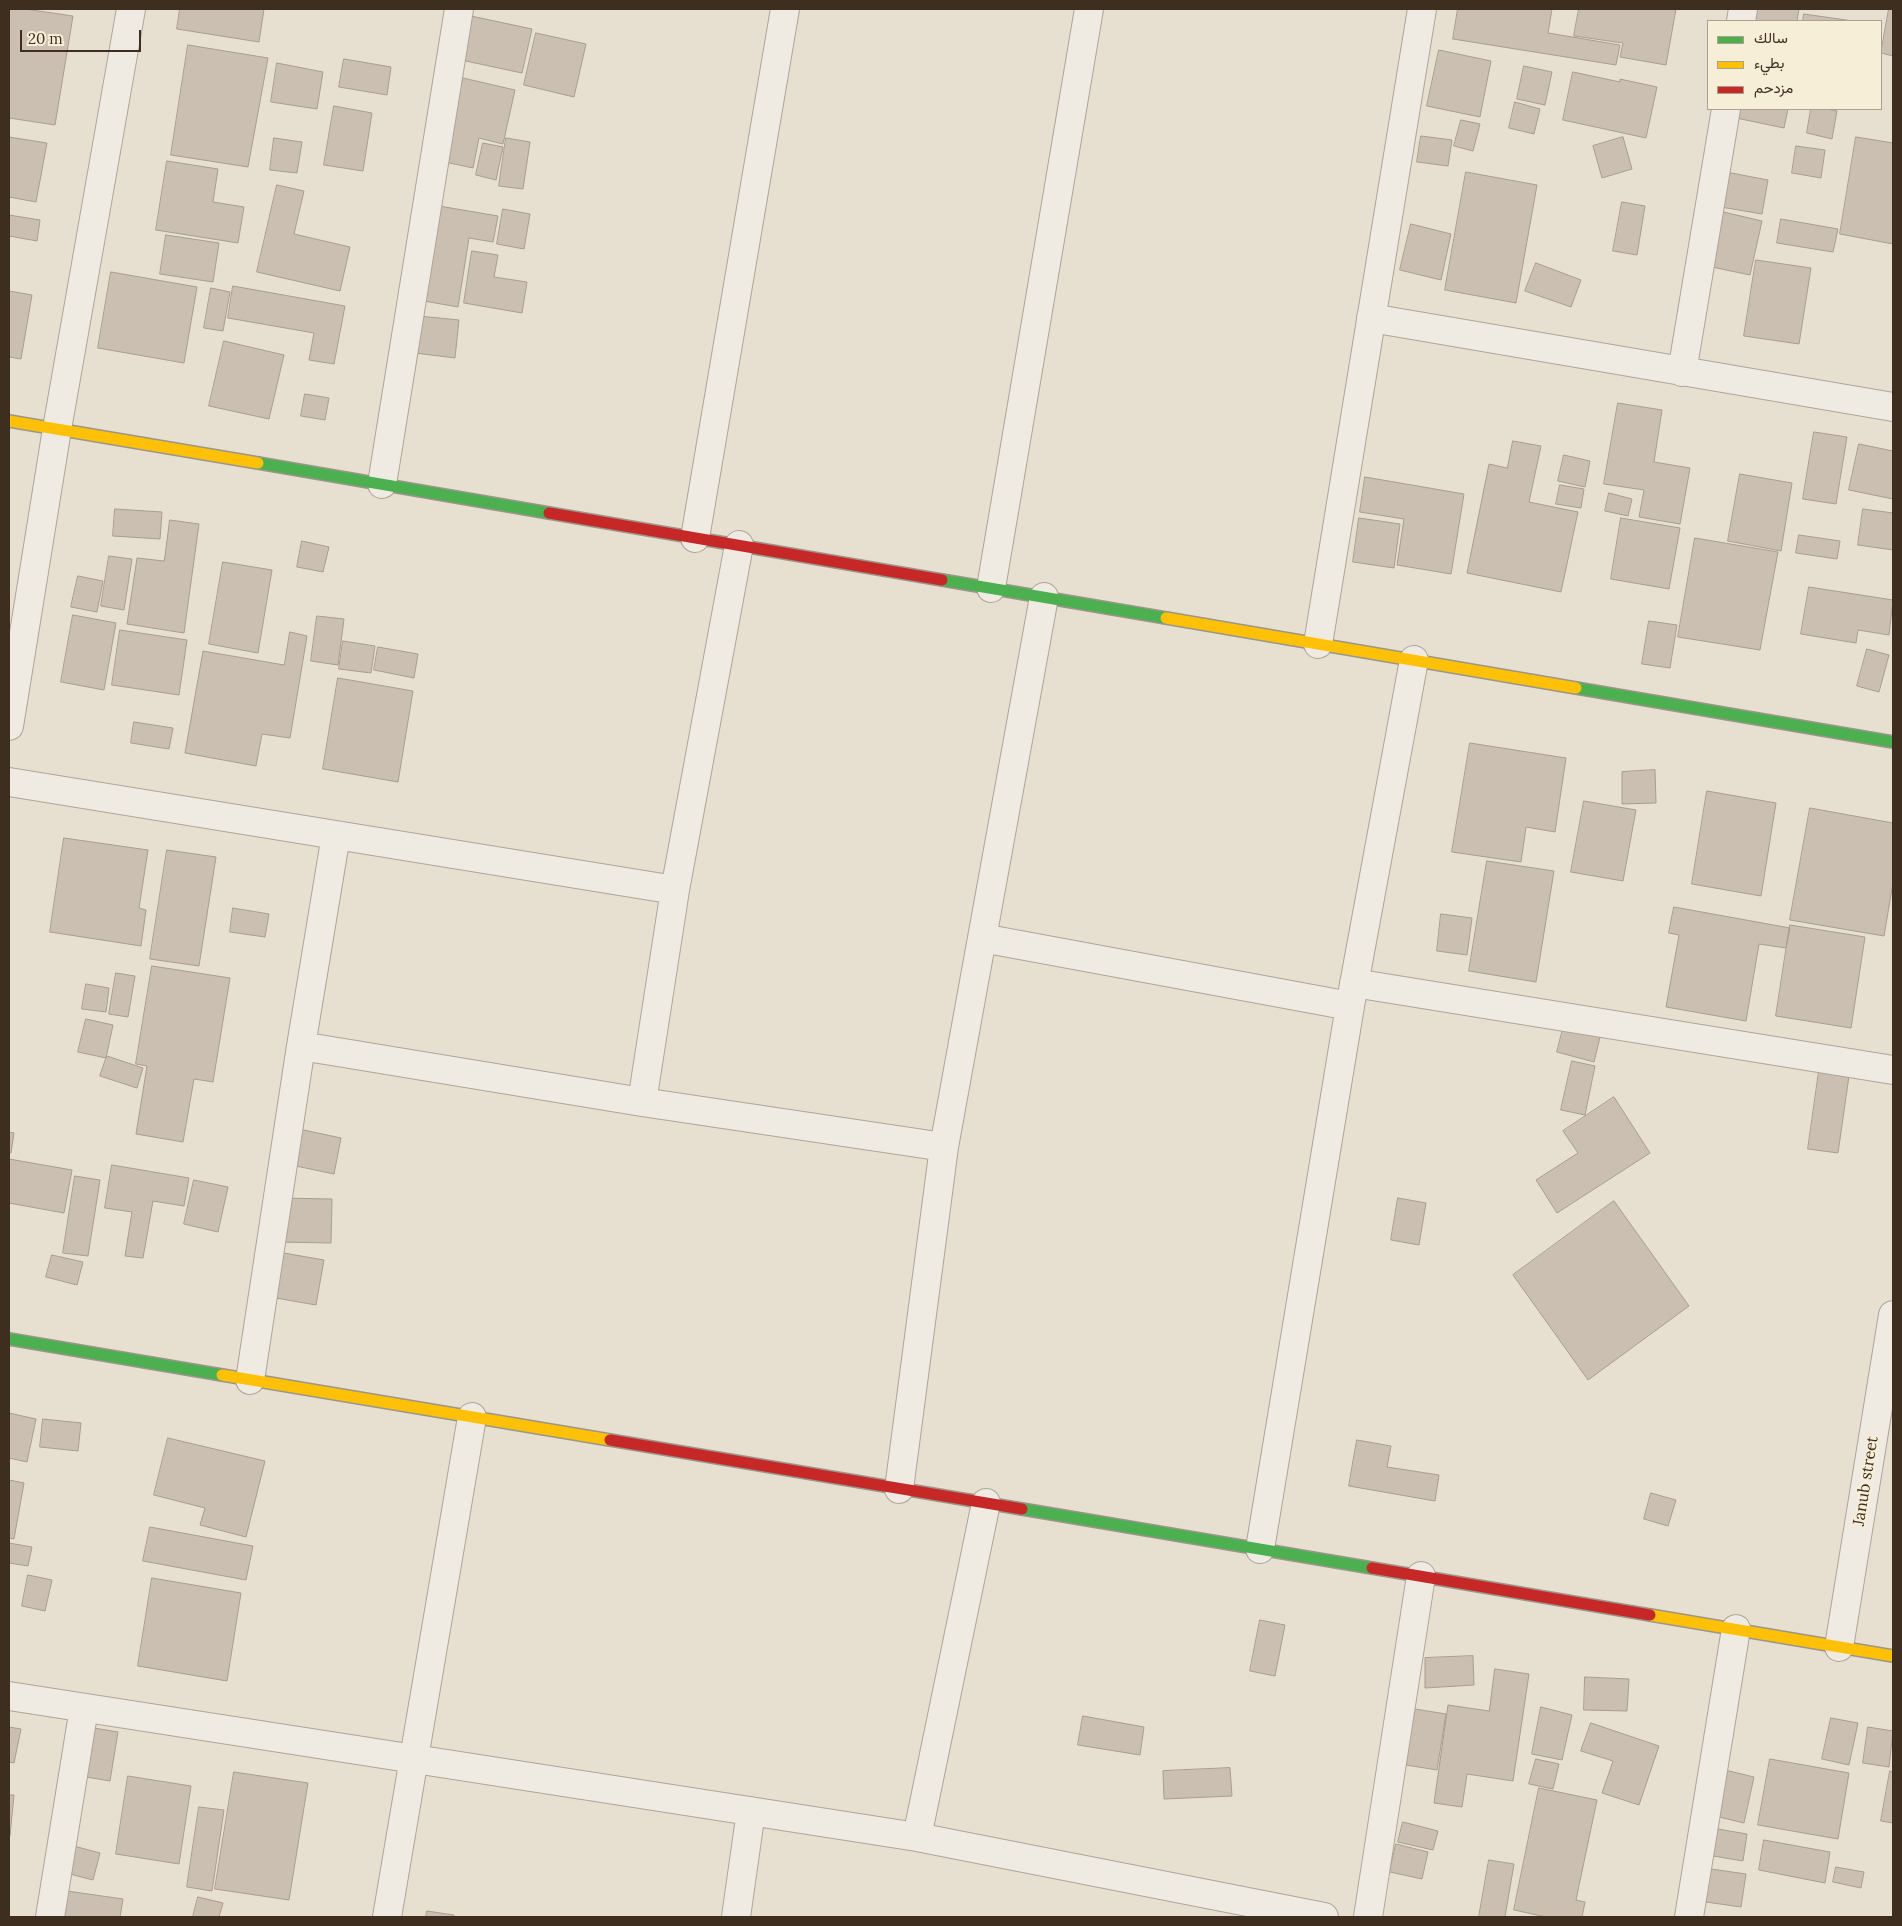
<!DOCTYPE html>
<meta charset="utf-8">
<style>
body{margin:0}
#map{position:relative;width:1902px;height:1926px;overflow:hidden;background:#e7e0d1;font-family:Lora,Vazirmatn,serif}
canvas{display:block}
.frame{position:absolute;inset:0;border:10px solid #3d2e20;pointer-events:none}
.legend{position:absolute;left:1707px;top:20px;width:175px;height:90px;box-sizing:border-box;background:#f7eed8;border:1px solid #ada18e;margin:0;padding:6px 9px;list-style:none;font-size:15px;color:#3d2e20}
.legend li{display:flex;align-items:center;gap:10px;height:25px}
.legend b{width:25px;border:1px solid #ada18e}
.scale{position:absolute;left:20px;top:30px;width:121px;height:22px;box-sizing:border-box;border:2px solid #3d2e20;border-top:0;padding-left:6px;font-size:15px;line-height:18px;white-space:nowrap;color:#3d2e20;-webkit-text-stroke:4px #f7eed8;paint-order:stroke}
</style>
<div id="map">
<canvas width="1902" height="1926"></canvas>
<div class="frame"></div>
<ul class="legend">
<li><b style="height:6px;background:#4caf50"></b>سالك</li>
<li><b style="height:6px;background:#ffc107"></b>بطيء</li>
<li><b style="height:6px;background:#c62828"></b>مزدحم</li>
</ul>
<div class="scale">20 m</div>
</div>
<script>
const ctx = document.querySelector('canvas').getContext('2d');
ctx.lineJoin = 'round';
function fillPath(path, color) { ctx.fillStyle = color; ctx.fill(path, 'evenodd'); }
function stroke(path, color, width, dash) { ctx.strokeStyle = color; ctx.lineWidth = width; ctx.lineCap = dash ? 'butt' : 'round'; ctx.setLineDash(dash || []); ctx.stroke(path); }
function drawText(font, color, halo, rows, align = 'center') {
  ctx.font = font + ' Lora,serif'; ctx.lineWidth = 4.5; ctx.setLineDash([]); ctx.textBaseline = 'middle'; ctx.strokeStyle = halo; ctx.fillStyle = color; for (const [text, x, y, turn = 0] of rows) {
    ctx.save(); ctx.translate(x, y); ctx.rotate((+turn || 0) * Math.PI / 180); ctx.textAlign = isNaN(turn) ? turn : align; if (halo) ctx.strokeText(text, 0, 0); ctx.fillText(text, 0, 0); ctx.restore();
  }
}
const building = new Path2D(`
 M9,9h16l48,7 -18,109 -46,-7z
 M180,9h84l-5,33 -82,-13z
 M1458,9h94l-4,24 72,12 -4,20 -163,-26z
 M1579,9h97l-10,56 -46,-8 3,-14 -49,-7z
 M1749,9h50l-2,12h-50z
 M1889,9h4v47l-12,-3z
 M1804,14l49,7h-50z
 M471,16l61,13 -10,44 -61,-13z
 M536,33l50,11 -12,53 -50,-12z
 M188,45l80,13 -20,109 -77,-12z
 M1439,50l52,11 -11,56 -53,-11z
 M344,59l47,8 -4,28 -48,-8z
 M277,63l46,9 -6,37 -46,-7z
 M1524,66l28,6 -7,33 -28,-6z
 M1573,72l47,10v-3l37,8 -11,51 -83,-18z
 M463,78l52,12 -12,54 -24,-6 -6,30 -28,-6z
 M1515,102l25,7 -6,25 -25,-6z
 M334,106l38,7 -9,58 -39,-6z
 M1738,109h50l-4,19 -48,-10z
 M1811,109h15l11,2 -5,28 -25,-6z
 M1461,120l19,4 -7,27 -19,-5z
 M1421,136l31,4 -4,26 -31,-4z
 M9,137l38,6 -11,59 -27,-5v2z
 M1623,137l9,32 -30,9 -9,-32z
 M1856,137l37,6v101l-53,-10z
 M274,138l28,4 -5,31 -27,-3z
 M506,138l24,4 -7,47 -24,-3z
 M483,143l20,4 -7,33 -20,-5z
 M1796,146l29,4 -4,28 -29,-5z
 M167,161l51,8 -5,33 31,5 -6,36 -82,-13z
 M1721,171l47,9 -6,34 -47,-8z
 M1466,172l71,13 -21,118 -71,-13z
 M277,185l27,6 -10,43 56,13 -10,44 -83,-19z
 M1622,202l23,4 -8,49 -24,-4z
 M439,206l59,10 -5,26 -24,-4 -11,69 -34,-6z
 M503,209l27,5 -6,35 -27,-5z
 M1719,211l43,10 -12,54 -43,-9z
 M9,215l31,5 -3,21 -28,-5z
 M1781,219l57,10 -5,23 -56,-9z
 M1411,224l40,10 -10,46 -41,-10z
 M166,235l53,8 -6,39 -53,-8z
 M472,251l26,4 -4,22 33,5 -5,31 -58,-10z
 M1756,260l55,8 -12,76 -55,-8z
 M1536,263l45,17 -10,27 -46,-16z
 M111,272l86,15 -13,76 -86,-15z
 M233,286l112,20 -11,58 -25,-4 5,-27 -86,-15z
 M211,288l19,4 -7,39 -19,-3z
 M9,291l23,4 -11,64 -12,-2z
 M419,316l40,4 -4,38 -40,-5z
 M224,341l60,14 -15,64 -60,-13z
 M305,394l24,4 -4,22 -24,-4z
 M1618,403l44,7 -8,52 36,6 -10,56 -41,-7 5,-27 -40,-6z
 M1814,432l33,5 -11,67 -33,-5z
 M1513,441l28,5 -12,56 49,10 -17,80 -94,-19 22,-109 18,4z
 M1859,444l34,7v48l-44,-9z
 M1564,455l26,6 -5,26 -27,-6z
 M1740,474l52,9 -11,68 -53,-10z
 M1365,477l99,17 -13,80 -54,-9 7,-46 -44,-7z
 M1560,485l24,4 -3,19 -25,-4z
 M1609,493l23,6 -4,17 -23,-5z
 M115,509l47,3 -2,27 -47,-3z
 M1863,509l30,4v37l-35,-5z
 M1359,518l41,6 -6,44 -41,-6z
 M1621,518l59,10 -11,61 -58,-10z
 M170,520l29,4 -15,109 -57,-9 10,-66 27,3z
 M1799,535l41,6 -3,18 -41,-6z
 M1695,538l83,14 -18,98 -82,-13z
 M302,541l27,6 -6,25 -26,-5z
 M109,556l23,3 -8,51 -23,-4z
 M223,562l49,8 -14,83 -49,-9z
 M78,576l25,5 -6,31 -26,-5z
 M1809,587l84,13 -4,35 -31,-5 -2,13 -55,-9z
 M73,615l43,8 -12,67 -43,-8z
 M317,616l27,3 -6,46 -27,-4z
 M1649,621l28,4 -7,43 -28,-4z
 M120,630l67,10 -8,55 -67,-10z
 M290,632l17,4 -17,102 -28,-4 -6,32 -71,-13 18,-102 81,14z
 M343,641l32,5 -4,27 -32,-4z
 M378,647l40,7 -4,24 -40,-8z
 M1867,649l22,6 -10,37 -22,-6z
 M338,678l75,13 -15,91 -75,-13z
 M134,722l39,6 -4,21 -38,-6z
 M1470,743l96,15 -11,74 -29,-5 -5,35 -69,-10z
 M1655,770l1,33 -34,1v-32z
 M1707,791l69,12 -15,93 -69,-12z
 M1584,801l52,9 -13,71 -52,-9z
 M1810,808l83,15v60l-9,53 -94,-16z
 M64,838l84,12 -9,58 7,2 -5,36 -91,-14z
 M167,850l49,7 -17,109 -49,-7z
 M1487,861l67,10 -18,111 -67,-11z
 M1674,907l116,21 -4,20 -27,-4 -13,77 -80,-14 13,-72 -10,-2z
 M233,908l36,6 -4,23 -35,-5z
 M1441,914l31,4 -5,37 -30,-4z
 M1790,925l75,12 -14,91 -75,-12z
 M152,966l78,12 -17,104 -19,-3 -11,63 -47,-8 11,-68 -11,-2z
 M116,973l19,3 -7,41 -19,-3z
 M86,984l23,4 -3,24 -24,-3z
 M86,1019l27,6 -7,33 -28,-6z
 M1565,1021l37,8 -8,33 -37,-10z
 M107,1056l36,12 -6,20 -37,-12z
 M1572,1061l23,5 -10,49 -24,-5z
 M1819,1071l30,5 -11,77 -30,-4z
 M1614,1097l36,56 -93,60 -21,-33 42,-27 -15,-22z
 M299,1129l42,9 -7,36 -43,-9z
 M9,1132l5,1 -3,20 -2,-1z
 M9,1159l63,11 -8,43 -55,-10z
 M112,1165l77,13 -5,28 -31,-5 -10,57 -18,-2 7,-44 -27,-4z
 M75,1176l25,4 -12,76 -25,-3z
 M194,1180l34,7 -10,45 -34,-8z
 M279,1198l53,1 -1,44 -53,-1z
 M1398,1198l28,5 -7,42 -28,-5z
 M1614,1201l75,105 -101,74 -75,-105z
 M278,1252l46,8 -8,45 -46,-8z
 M52,1255l31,7 -6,23 -31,-8z
 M9,1413l27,6 -9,43 -18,-4z
 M43,1419l38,4 -3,28 -38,-4z
 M168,1438l97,23 -19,76 -46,-12 5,-17 -51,-13z
 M1357,1440l34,6 -4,21 52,8 -4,26 -86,-15z
 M9,1480l15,3 -10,56 -5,-1z
 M1651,1493l25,7 -8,26 -24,-7z
 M150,1527l103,19 -7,34 -103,-19z
 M9,1543l23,4 -4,19 -19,-3z
 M28,1575l24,5 -7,31 -23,-5z
 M152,1578l89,15 -14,88 -89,-15z
 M1260,1620l25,5 -10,51 -25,-5z
 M1473,1656l1,29 -49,3v-30z
 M1495,1669l34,5 -16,107 -46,-7 -5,33 -28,-4 14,-98 41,6z
 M1585,1677l44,2 -2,32 -43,-1z
 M1541,1707l31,8 -10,45 -30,-6z
 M1415,1709l31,5 -9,56 -31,-5z
 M1083,1716l61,11 -4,28 -62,-10z
 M1831,1718l27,5 -9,42 -27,-6z
 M1591,1723l68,23 -20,59 -37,-12 11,-32 -32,-10z
 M9,1727l12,2 -7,34 -5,-1z
 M88,1727l30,5 -8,49 -30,-5z
 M1868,1727l25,4 -4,36 -26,-4z
 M1536,1759l23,5 -6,25 -24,-5z
 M1770,1759l79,14 -11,66 -80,-14z
 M1230,1768l2,28 -68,3 -1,-28z
 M1725,1770l29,7 -10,46 -29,-7z
 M1890,1771l3,1v51l-12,-2z
 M234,1772l74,11 -19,117 -74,-11z
 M128,1776l63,10 -12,78 -63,-10z
 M1539,1788l58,12 -21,100 9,2 -3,15h-36l-32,-7z
 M9,1795h5l-4,41 -1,-1z
 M199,1807l25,3 -12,81 -25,-4z
 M1403,1822l35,9 -5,19 -35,-8z
 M1718,1829l29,5 -4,27 -30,-5z
 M1764,1840l66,12 -5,31 -66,-13z
 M1396,1844l32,8 -6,27 -32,-7z
 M70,1845l30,8 -7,27 -31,-8z
 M1489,1860l25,4 -9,53h-26z
 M1836,1867l28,5 -3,16 -28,-6z
 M1711,1869l35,5 -5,33 -35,-5z
 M67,1891l56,8 -3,18h-57z
 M198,1897l25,6 -4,14h-26z
 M427,1911l27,4v2h-28z`);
fillPath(building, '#cbbfb2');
stroke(building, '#a89c90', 1);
const street = new Path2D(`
 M1741,21l2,-12
 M1371,318l522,89
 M1682,372l44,-263
 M382,484l77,-475
 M695,538l90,-529
 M991,588l98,-579
 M1318,644l104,-635
 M9,726l48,-297 74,-420
 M9,782l666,108
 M982,938l368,68
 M1354,983l539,87
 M301,1046l341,56 302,45
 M642,1102l33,-212 64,-345
 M250,1380l51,-334 35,-211
 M899,1489l45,-342 100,-550
 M1260,1549l90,-543 64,-346
 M1839,1647l54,-332
 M9,1696l908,141 407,80
 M917,1837l69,-334
 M50,1917l34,-209
 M387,1917l85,-500
 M736,1917l15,-106
 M1368,1917l53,-341
 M1689,1917l47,-288`);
const fast = new Path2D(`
 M258,463l291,50
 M942,580l224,38
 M1576,688l317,54
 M9,1339l213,36
 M1022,1509l350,59`);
const slow = new Path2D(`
 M9,421l249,42
 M1166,618l410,70
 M222,1375l388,65
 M1650,1615l243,41`);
const jam = new Path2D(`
 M549,513l393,67
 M610,1440l412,69
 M1372,1568l278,47`);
stroke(street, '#ada599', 30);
stroke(fast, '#9c958a', 14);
stroke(slow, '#9c958a', 14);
stroke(jam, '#9c958a', 14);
stroke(street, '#efebe3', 28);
stroke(fast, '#4caf50', 11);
stroke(slow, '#ffc107', 11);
stroke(jam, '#c62828', 11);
drawText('16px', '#3d2e20', '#f7eed8', [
 ["Janub street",1866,1481,-81]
]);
</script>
